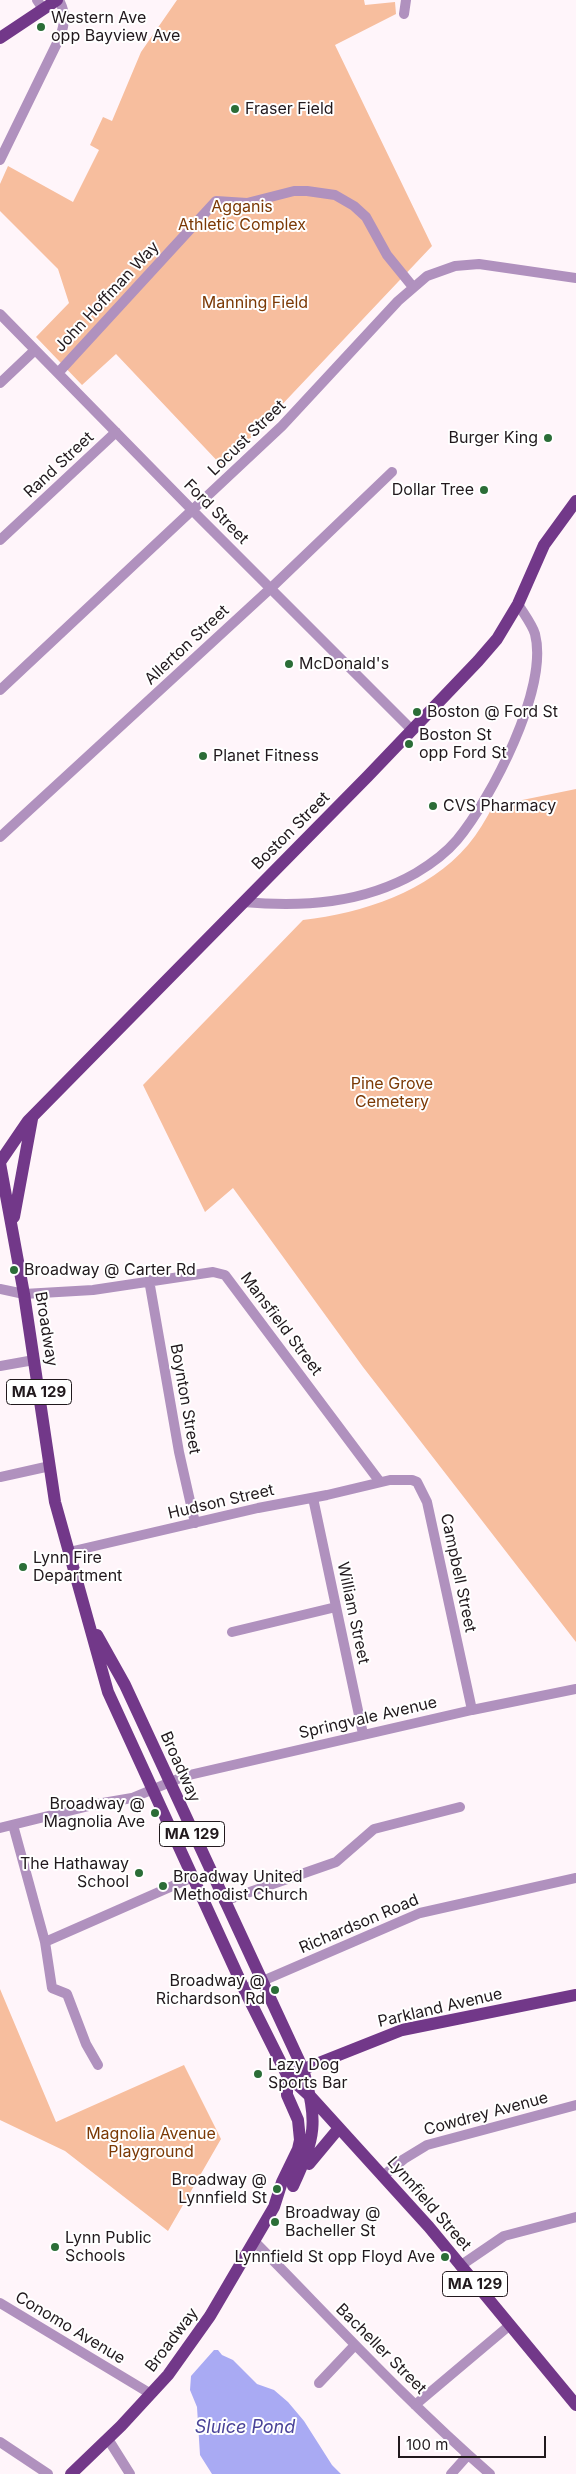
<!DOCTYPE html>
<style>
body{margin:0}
#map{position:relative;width:576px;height:2474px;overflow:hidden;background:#fff5fa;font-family:Inter,sans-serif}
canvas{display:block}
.scale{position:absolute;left:398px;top:2436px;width:148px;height:22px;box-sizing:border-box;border:2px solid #21191d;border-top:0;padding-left:6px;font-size:15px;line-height:18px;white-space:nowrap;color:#21191d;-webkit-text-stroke:4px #fff;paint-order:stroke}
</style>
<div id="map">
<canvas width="576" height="2474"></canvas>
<div class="scale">100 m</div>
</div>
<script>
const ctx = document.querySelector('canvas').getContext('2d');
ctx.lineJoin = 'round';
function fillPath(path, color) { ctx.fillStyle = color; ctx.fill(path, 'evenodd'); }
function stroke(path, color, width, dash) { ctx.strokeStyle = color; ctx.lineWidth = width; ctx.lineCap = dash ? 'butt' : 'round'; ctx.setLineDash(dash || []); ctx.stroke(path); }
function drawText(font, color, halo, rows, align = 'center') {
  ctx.font = font + ' Inter,sans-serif'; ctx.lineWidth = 4; ctx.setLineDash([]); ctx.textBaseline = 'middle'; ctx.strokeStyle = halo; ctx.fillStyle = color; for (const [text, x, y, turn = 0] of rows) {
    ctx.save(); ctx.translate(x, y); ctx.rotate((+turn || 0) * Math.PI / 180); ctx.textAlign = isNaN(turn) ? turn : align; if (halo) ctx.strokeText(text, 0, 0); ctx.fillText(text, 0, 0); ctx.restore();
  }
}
fillPath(new Path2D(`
 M177,0h187l1,5 30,-3 1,12 -61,31 97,201 -209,221 -107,-113 -34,31 -46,-48 33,-34 -11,-34 -58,-58v-27l8,-18 65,36 26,-52 -9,-5 13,-28 9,4 29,-69z
 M576,789v853l-213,-275 -130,-179 -28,24 -62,-127 160,-165c60,-7 125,-28 165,-75 10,-12 18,-26 25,-39z
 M0,1989l56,133 128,-57 37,74 -53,92 -103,-80 -65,-31z`), '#f7be9e');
fillPath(new Path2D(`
 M214,2350h4l4,5 11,5 24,24 17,6 14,12 16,19 28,44 9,9h-129l-12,-19 -3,-48 -7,-17 1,-14z`), '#a9aaf3');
stroke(new Path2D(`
 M37,0l6,9
 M404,14l2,-14
 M0,160l60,-123c5,-14 6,-24 -1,-37
 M0,314l200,204 212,212
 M58,373l158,-172 31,2 47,-12h13l28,4 19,11 12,11 21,38 26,32
 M0,383l35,-33
 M0,540l116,-108
 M0,690l282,-264 116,-125 29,-25 28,-10 24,-2 97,14
 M0,837l271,-249 121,-116
 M243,902c60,5 119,2 173,-29 15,-9 30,-20 41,-33 34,-41 92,-152 78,-206 -3,-10 -12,-21 -17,-30
 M149,1280l30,172 16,71
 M0,1289l24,5 69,-4 120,-18 12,3 155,207
 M0,1366l34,-6
 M0,1477l50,-11
 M313,1498l50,236
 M69,1552l189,-44 69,-13 63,-15h22l5,2 10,20 45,208
 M232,1632l104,-25
 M13,1825l32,117 7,46 15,6 19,50 12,21
 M0,1828l97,-24 35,-6 53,-22 287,-66 104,-21
 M224,1901l112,-39 38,-33 86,-22
 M45,1942l148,-65
 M244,1989l176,-76 156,-35
 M383,2176l21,-17 23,-14 149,-40
 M254,2241c78,79 152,160 236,233
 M460,2266l44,-30 72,-19
 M0,2303l151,91
 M319,2383l36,-38
 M415,2405l95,-80
 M108,2439l22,35
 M0,2442l48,32
 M451,2474l17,-19`), '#b091be', 10);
stroke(new Path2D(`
 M0,38l57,-38
 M0,1162l28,-41 340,-345 110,-115 19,-22 21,-35 26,-59 32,-44
 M0,1163l24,131 31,208 53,190 136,297 43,86 24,22 118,130 147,178
 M14,1217l18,-98
 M97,1635l28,50 178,384c15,54 13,67 -10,117
 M296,2072l106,-42 174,-35
 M309,2164l30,-36
 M71,2474l50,-48 47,-51 42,-59 64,-109 8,-25 16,-33 2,-9 -2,-20 -11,-25v-20`), '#723889', 12);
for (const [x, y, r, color] of [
 [41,27,5,"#2b6d37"],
 [235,109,5,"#2b6d37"],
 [548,438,5,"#2b6d37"],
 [484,490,5,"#2b6d37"],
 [289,664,5,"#2b6d37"],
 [417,712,5,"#2b6d37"],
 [409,744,5,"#2b6d37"],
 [203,756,5,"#2b6d37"],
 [433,806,5,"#2b6d37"],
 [14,1270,5,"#2b6d37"],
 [23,1567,5,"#2b6d37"],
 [155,1813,5,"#2b6d37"],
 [139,1873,5,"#2b6d37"],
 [163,1886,5,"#2b6d37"],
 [275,1990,5,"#2b6d37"],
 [258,2074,5,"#2b6d37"],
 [277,2189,5,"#2b6d37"],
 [275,2222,5,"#2b6d37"],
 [55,2247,5,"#2b6d37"],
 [445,2257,5,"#2b6d37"]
]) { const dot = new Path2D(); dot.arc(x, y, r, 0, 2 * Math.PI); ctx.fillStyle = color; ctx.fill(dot); stroke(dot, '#fff', 2); }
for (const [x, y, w] of [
 [39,1392,65],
 [192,1834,65],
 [475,2284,65]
]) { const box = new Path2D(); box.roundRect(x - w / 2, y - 12.5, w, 25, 4); ctx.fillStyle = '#fff'; ctx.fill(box); stroke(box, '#21191d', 1); }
drawText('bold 15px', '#21191d', null, [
 ["MA 129",39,1392],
 ["MA 129",192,1834],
 ["MA 129",475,2284]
]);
drawText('16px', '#21191d', '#fff', [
 ["Western Ave",51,18],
 ["opp Bayview Ave",51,36],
 ["Fraser Field",245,109],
 ["Burger King",538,438,"right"],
 ["Dollar Tree",474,490,"right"],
 ["McDonald's",299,664],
 ["Boston @ Ford St",427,712],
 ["Boston St",419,735],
 ["opp Ford St",419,753],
 ["Planet Fitness",213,756],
 ["CVS Pharmacy",443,806],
 ["Broadway @ Carter Rd",24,1270],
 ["Lynn Fire",33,1558],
 ["Department",33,1576],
 ["Broadway @",145,1804,"right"],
 ["Magnolia Ave",145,1822,"right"],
 ["The Hathaway",129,1864,"right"],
 ["School",129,1882,"right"],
 ["Broadway United",173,1877],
 ["Methodist Church",173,1895],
 ["Broadway @",265,1981,"right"],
 ["Richardson Rd",265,1999,"right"],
 ["Lazy Dog",268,2065],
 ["Sports Bar",268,2083],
 ["Broadway @",267,2180,"right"],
 ["Lynnfield St",267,2198,"right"],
 ["Broadway @",285,2213],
 ["Bacheller St",285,2231],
 ["Lynn Public",65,2238],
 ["Schools",65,2256],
 ["Lynnfield St opp Floyd Ave",435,2257,"right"]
], 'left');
drawText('16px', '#7b3905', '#fff', [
 ["Agganis",242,207],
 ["Athletic Complex",242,225],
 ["Manning Field",255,303],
 ["Pine Grove",392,1084],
 ["Cemetery",392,1102],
 ["Magnolia Avenue",151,2134],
 ["Playground",151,2152]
]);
drawText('16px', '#21191d', '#fff', [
 ["John Hoffman Way",107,297,-47],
 ["Locust Street",247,438,-44],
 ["Rand Street",59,465,-43],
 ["Ford Street",216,512,45],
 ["Allerton Street",187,645,-43],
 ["Boston Street",291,831,-45],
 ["Mansfield Street",281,1324,53],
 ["Broadway",46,1329,81],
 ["Boynton Street",185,1399,80],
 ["Hudson Street",221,1502,-13],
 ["Campbell Street",458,1573,78],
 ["William Street",353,1613,78],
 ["Springvale Avenue",368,1718,-13],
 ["Broadway",180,1767,66],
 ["Richardson Road",359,1924,-23],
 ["Parkland Avenue",440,2008,-13],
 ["Cowdrey Avenue",486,2114,-15],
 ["Lynnfield Street",429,2204,49],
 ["Conomo Avenue",70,2328,31],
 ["Broadway",172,2340,-53],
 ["Bacheller Street",381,2349,45]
]);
drawText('italic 18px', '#4a4398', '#fff', [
 ["Sluice Pond",245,2428]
]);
</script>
